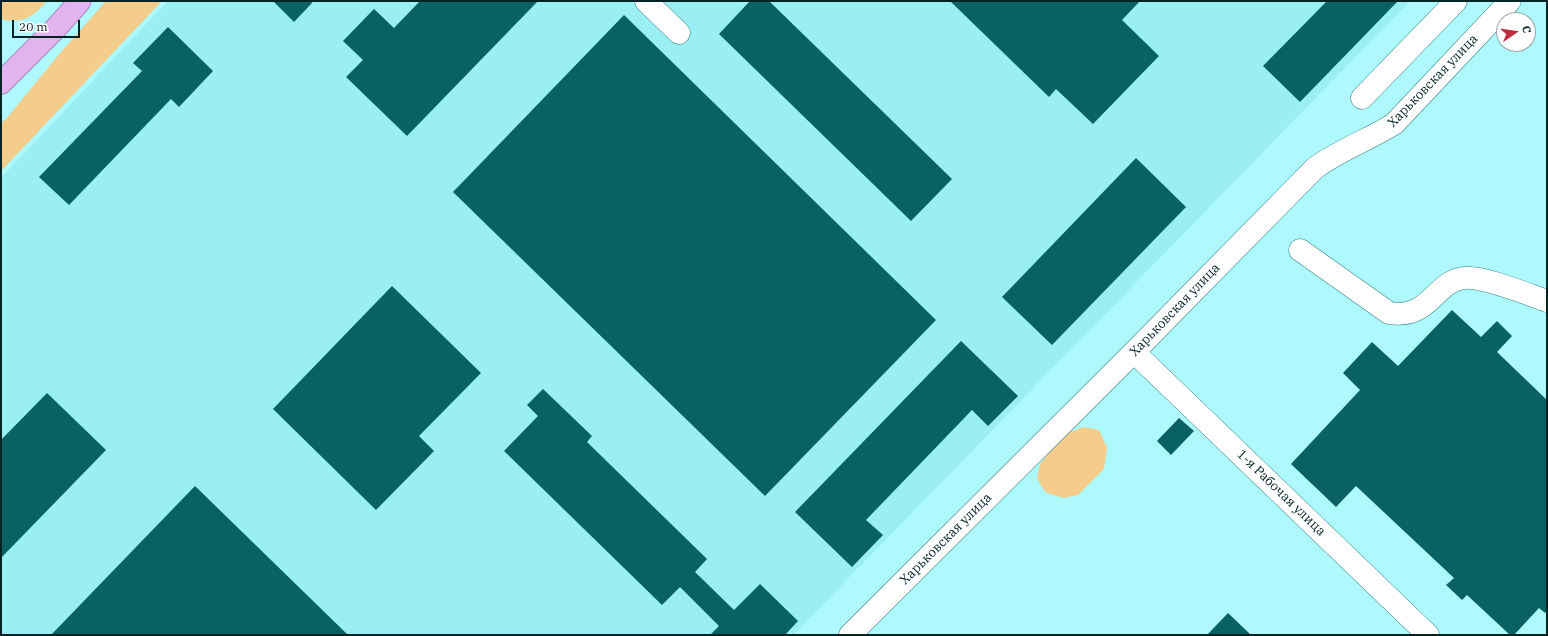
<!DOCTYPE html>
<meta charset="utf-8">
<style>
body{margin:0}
#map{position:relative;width:1548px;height:636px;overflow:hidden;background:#aef9fd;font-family:"IBM Plex Serif",serif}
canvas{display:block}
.frame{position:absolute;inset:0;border:2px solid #032325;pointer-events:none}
.north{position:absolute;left:1496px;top:12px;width:40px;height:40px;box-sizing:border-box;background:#fff;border:1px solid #9aa7a8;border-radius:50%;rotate:77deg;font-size:11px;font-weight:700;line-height:16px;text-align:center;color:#032325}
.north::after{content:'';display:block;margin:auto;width:14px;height:18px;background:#bc2b3e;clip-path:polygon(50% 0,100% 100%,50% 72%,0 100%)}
.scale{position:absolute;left:12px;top:20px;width:68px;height:18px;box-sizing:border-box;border:2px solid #032325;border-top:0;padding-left:5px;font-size:12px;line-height:14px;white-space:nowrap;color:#032325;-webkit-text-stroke:3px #fff;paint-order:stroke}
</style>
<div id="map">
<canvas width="1548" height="636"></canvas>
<div class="frame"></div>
<div class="north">С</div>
<div class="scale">20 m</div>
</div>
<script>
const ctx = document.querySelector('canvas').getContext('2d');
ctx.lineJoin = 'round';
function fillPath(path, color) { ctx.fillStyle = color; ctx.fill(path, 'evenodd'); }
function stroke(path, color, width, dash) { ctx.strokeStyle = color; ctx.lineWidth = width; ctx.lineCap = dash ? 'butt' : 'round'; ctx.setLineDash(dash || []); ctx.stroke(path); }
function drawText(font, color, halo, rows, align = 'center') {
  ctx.font = font + ' "IBM Plex Serif",serif'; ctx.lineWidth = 4; ctx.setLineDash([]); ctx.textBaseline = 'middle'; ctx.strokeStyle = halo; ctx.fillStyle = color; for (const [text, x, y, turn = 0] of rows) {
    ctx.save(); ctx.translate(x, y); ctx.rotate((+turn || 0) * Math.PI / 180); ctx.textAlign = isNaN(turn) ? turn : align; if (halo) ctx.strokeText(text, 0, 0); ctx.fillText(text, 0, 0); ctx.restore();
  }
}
fillPath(new Path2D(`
 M168,1h1242l-617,634h-792v-457z`), '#99eff3');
fillPath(new Path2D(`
 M1,1h46c-14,15 -21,22 -43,19l-3,-3z
 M106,1h56l-161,170v-48l5,-4 54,-66z
 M1084,427l15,3 8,17 -3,22 -26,26 -15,3 -18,-6 -8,-14 3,-14 12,-16 14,-15z`), '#f4cc8b');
fillPath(new Path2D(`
 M273,1h38l1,2 -18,19z
 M420,1h118l-131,135 -61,-59 17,-17 -20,-19 31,-32 20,19z
 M750,1h19l183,178 -41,42 -192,-187z
 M950,1h190l-18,19 37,36 -66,68 -37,-35 -7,8z
 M1327,1h71l-98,101 -37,-36z
 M624,15l312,305 -171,176 -312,-304z
 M168,27l45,44 -34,36 -8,-8 -102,106 -30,-28 103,-106 -9,-8z
 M1136,158l50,49 -134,138 -50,-48z
 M392,286l89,87 -62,63 15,15 -58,59 -103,-101z
 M1452,310l29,27 16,-16 15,15 -15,16 50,48v210l-2,3 -6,-5 -25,27h-4l-43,-40 -5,5 -16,-15 8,-7 -98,-92 -20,21 -45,-43 69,-74 -17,-17 29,-31 26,24z
 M961,341l57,55 -30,30 -16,-16 -106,110 17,15 -31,32 -57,-55z
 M543,389l49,47 -5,6 120,117 -12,13 39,38 26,-26 38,37 -13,14h-75l9,-9 -39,-39 -18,18 -158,-154 34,-35 -11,-11z
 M47,393l59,57 -105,108v-118z
 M1179,418l15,13 -23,24 -14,-14z
 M195,486l153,149h-297z
 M1228,613l23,22h-44z`), '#096164');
const minor = new Path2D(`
 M646,1l33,32
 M1362,98l94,-97
 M1300,250l89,63c41,7 46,-32 75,-35 19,-2 63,16 83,23
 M1134,352l294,283
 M850,635l284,-283 181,-184c25,-18 53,-28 79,-44l116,-123`);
const major = new Path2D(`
 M1,83l55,-55 24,-27`);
stroke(minor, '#358084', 23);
stroke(major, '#8860a0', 23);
stroke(minor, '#fff', 22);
stroke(major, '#e2b3ee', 22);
drawText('13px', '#032325', '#fff', [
 ["Харьковская улица",1433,81,-46],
 ["Харьковская улица",1175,310,-46],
 ["1-я Рабочая улица",1281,493,44],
 ["Харьковская улица",946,539,-45]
]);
</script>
